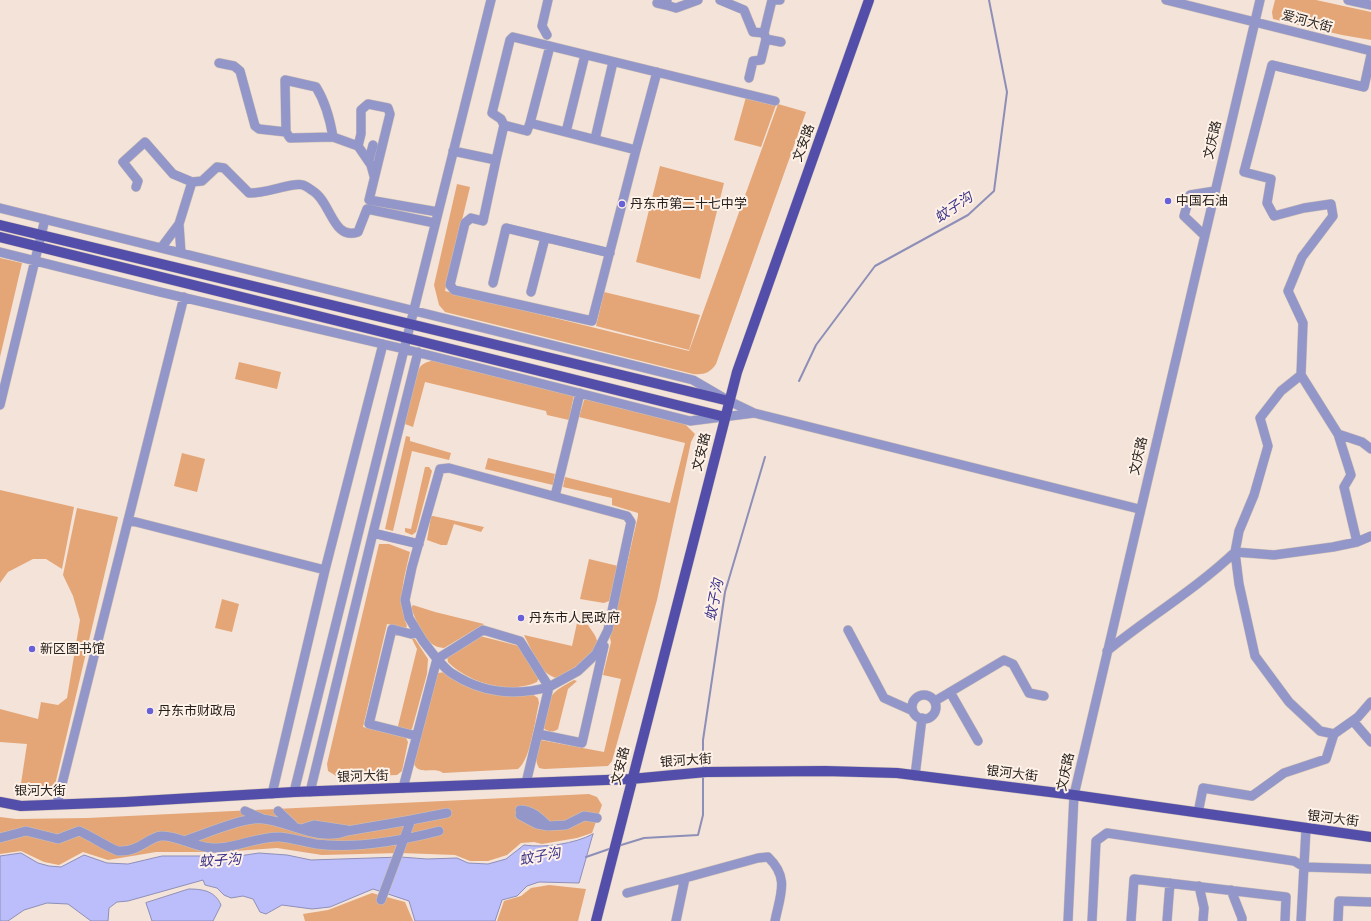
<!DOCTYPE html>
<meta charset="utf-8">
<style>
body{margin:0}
canvas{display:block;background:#f3e3d8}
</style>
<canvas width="1371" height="921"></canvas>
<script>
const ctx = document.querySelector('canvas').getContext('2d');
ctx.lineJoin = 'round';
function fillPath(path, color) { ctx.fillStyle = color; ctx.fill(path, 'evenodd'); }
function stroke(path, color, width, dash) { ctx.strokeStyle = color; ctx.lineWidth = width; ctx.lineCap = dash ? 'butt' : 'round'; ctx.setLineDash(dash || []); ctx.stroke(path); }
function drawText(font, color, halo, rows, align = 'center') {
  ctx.font = font + ' "Fira Sans Condensed","Noto Sans SC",sans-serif'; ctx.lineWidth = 4; ctx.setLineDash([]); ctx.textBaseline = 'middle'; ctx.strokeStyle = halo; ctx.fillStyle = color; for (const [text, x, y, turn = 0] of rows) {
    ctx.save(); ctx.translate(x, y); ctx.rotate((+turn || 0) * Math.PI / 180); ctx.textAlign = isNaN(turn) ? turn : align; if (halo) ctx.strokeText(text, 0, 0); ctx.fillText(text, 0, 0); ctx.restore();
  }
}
fillPath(new Path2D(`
 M1275,0h41l55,12v28l-29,-5 -69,-16 -1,-7z
 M746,97l30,8 -15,42 -27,-7z
 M778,104l28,8 -90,252c-6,9 -12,11 -23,10l-248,-62 -6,-7 -5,-20 23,-101 13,3 -25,104 244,60z
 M660,166l64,17 -24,96 -64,-17z
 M0,258l22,5 -22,94z
 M604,292l96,23 -11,35 -93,-24z
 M437,360l137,35 -5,25 -22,-5 -1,-4 -121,-29 -12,45 -8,-3c4,-16 7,-43 15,-57 4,-5 11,-6 17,-7z
 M239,362l42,10 -4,17 -42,-10z
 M585,397l99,26 11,11 -4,8 -34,158 -45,161 -4,5 -64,3 -5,-1c-6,-10 -1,-19 2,-28l63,12 17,-73 -18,-4 8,-33 -1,-4 28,-122v-3l-26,-8v-7l-49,-11 2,-10 105,26 15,-60 -106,-26z
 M406,436l4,1v4l41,12 -2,7 -37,-9 -19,80 -8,-2z
 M182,453l23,6 -8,33 -23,-6z
 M488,458l67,16 -2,11 -68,-16z
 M425,467h4l3,4 -16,61 -4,3 -7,-3v-4l6,1z
 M0,490l74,17 -12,62 -16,-10h-13l-25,13 -8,11z
 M77,508l41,9 -64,272 -34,1 7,-46 -27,-2v-33l38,10 3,-17 17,3 9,-7 13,-78 -7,-24 -10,-21z
 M431,516h2l51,11 -3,5 -27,-8 -7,21h-6l-14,-5z
 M379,544h10l21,8c-6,27 -13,47 -3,74l-1,2 -19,-4 -24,103 43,11 2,4 -6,29 -5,4 -59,2 -10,-6 -1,-7z
 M589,559l29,7 -9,35 -5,2 -24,-4z
 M222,599l17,5 -7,28 -17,-4z
 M413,605l22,7 49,12 -40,24c-20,-1 -26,-24 -33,-40z
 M577,623l11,2c3,5 8,10 9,16 2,15 -30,31 -41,37 -17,-5 -24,-28 -32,-43l48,11z
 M480,636l39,10 20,31 -2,5c-28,13 -68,1 -89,-20l-1,-6z
 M412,639h3l13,20 -1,15 -15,55 -3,2 -10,-2 -1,-3 19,-77z
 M445,672l7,5 80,17 6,4 1,5c-4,16 -8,56 -21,66l-75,4c-9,-7 -24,3 -29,-9l20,-85 4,-6z
 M574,680l3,1 -9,8 -10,40c-6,4 -9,3 -15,-1 7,-30 2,-33 31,-48z
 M589,794l8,3 5,8 -10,28 -15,5 -35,6 -8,-2 -13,1 -14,12 -19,6h-18l-15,-6 -55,-2 -78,2 -45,-7 -56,4h-65l-48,8 -25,-8 -24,13 -15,-3 -23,-11 -21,3v-37l16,2 71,-1z
 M549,885l37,4 -8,32h-81l7,-20 17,-5 10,-8z
 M372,893l33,9 8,19h-108l-2,-7 25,-4z`), '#e5a677');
const water = new Path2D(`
 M593,834l-14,49 -40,-1 -12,4 -10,10 -15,4 -7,21h-80l-6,-20 -36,-12 -43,18 -18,2 -30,-4 -16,9 -6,-2 -7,-13 -10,-3 -12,2 -7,-3 -7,-7 -12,-3 -2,-5 -75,21 -11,1 -8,6 -1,13h-17l-23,-17 -21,-1 -23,7 -16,11h-8v-65l21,-3 17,10 11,3 12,1 23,-12 23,8 21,1 34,-8h77l20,-3 28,2 24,5 90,-3 26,2 30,-1 11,5 20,1 18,-5 18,-14c21,3 50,-1 69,-11z
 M189,889c14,0 26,2 32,16l-8,16h-61l-6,-18z`);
fillPath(water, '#bbbefb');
stroke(water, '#8e8fb8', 1);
stroke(new Path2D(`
 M799,381l17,-36 59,-79 93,-51 26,-24 13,-99 -18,-92
 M703,769v-29l22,-148 40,-135
 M618,846l26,-8 54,-3 5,-20v-40
 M586,857l26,-9`), '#8e8fb8', 2);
const minor = new Path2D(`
 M720,0l24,10 9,22 11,1 2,6 15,3
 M1166,0l205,51
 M1348,0l23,5
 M657,3l9,2 1,-5
 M666,5l10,3 22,-8
 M764,33l8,-33h8
 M547,35l-5,-9 6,-26
 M1371,55l-7,32 -92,-22 -28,107 27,7 -4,24 7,13 30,-8 27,-4 2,12 -31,41 -14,34 15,32 -2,52 37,59 24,8 9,7
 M219,63l15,3 6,5 15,55 4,3 27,3 -1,-52 31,7c10,16 14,32 17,50l25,9 3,-12v-24l7,-6 20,4 2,6 -21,86 69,12
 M749,78l4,-17 8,-1 5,-21
 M530,123l20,-77
 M286,132l4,6 43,-1
 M566,132l19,-77
 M595,139l18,-77
 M358,146l13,19 3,11
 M636,150l21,-78
 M453,151l43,9 -13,61 -12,-3 -6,5 -15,62 4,5 138,31 44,-171 -106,-27 -3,8 -23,-6 -3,-6 -9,-6 18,-73 3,-3 262,64
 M369,160l4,-15
 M496,160l8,-35
 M136,187l2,-6 -15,-19 22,-20 28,32 19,8
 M0,208l693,172 36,21 25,12 -64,8 -286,-72 -244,-57 -160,-40
 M1204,235l-20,-19 6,-21 25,-4
 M161,248l18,-24
 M181,253l-2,-29 13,-42 10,-1 15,-14 7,1 25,25c16,1 43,-11 54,-8 3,1 7,4 10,6 18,11 20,50 45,41l9,-23 68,14
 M493,283l13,-55 104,25
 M531,292l14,-54
 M418,352l-45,181 46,11
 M1301,375l-20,16 -21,27 8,28 -14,49 -15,36 -4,21 39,3 59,-8 24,-5
 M0,405l45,-186
 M754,413l385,96
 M1338,434l13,41 -7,12 13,55 14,-6
 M555,496l25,-103
 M128,520l197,50
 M483,630l37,11 29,46c-33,9 -67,6 -96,-13 -6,-3 -11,-10 -16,-15z
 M848,630l36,68 29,13
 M1107,651c42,-34 89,-62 128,-99l4,32 16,72 34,46 31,29 14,3 24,-17 13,-15
 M950,692l28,49
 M912 707a12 12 0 1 1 24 0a12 12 0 1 1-24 0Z
 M935,701l69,-41 9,4 16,29 15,3
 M1353,721l18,21
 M538,734l44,9 22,-97
 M417,736l-48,-12 23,-95 19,5 7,-1
 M915,776l7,-58
 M403,788l34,-129 -14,-18 -14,-23 -4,-18 7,-33 28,-98 9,-1 178,48 4,6 -23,108 -12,24 -18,17 -29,16 -23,96
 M294,792l197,-792
 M310,792l63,-259
 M272,794l53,-224 58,-226
 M57,804l127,-507
 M520,810c12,0 20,8 28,16l18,-1 18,-9 13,2
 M245,811l16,7
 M278,811l15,14
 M1198,813l5,-25 49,8 32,-23 42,-14 8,-25
 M520,815l17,9 11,2
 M301,829l13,-4 33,5
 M0,838l26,-7 32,8 21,-8c9,3 34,20 40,20 20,1 30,-14 42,-15 15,-1 30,9 44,11 25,5 50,-11 75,-10 12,1 24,5 36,7 40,5 84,-3 123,-13
 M184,841c19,-6 61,-25 79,-22 28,3 55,23 84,12l64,-11
 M685,878l73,-20 10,-1c22,21 12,38 7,64
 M1199,886l5,22 -1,13
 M1231,890l11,28v3
 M627,893l58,-15 -9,43
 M381,900l30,-80 36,-7
 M1068,921l6,-126 186,-795
 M1092,921l4,-80 11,-8 187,28 10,6 67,2
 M1131,921l3,-42 152,18 -1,24
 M1167,921l3,-38
 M1301,921l5,-92
 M1338,921l1,-20 32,1`);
const major = new Path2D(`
 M0,225l729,176
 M0,237l725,180
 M0,802l21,4 104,-4 169,-10 337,-13 75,-7 119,-1 72,2 177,22 297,42
 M596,921l141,-549 132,-372`);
stroke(minor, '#cec0b6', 10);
stroke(major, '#cec0b6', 11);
stroke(minor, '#9396c9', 9);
stroke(major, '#524ea9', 10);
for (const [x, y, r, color] of [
 [1168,201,4,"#6860d9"],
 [622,204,4,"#6860d9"],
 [521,618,4,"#6860d9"],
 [32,649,4,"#6860d9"],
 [150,711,4,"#6860d9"]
]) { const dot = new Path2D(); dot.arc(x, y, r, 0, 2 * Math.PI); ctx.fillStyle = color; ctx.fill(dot); stroke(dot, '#fef1e8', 1.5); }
drawText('13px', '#26201c', '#fef1e8', [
 ["爱河大街",1307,22,15],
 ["文庆路",1213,140,-77],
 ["文安路",804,143,-70],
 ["文安路",702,452,-76],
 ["文庆路",1139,456,-77],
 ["银河大街",686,761,-4],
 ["文安路",621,766,-76],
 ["文庆路",1066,772,-78],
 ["银河大街",1012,774,7],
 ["银河大街",363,777,-2],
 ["银河大街",40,791],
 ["银河大街",1333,819,7]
]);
drawText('13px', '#26201c', '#fef1e8', [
 ["中国石油",1176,201],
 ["丹东市第二十七中学",630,204],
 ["丹东市人民政府",529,618],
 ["新区图书馆",40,649],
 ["丹东市财政局",158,711]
], 'left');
drawText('italic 14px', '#3b3389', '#fef1e8', [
 ["蚊子沟",954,208,-34],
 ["蚊子沟",715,600,-79],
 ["蚊子沟",540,857,-11],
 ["蚊子沟",220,861,-4]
]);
</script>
